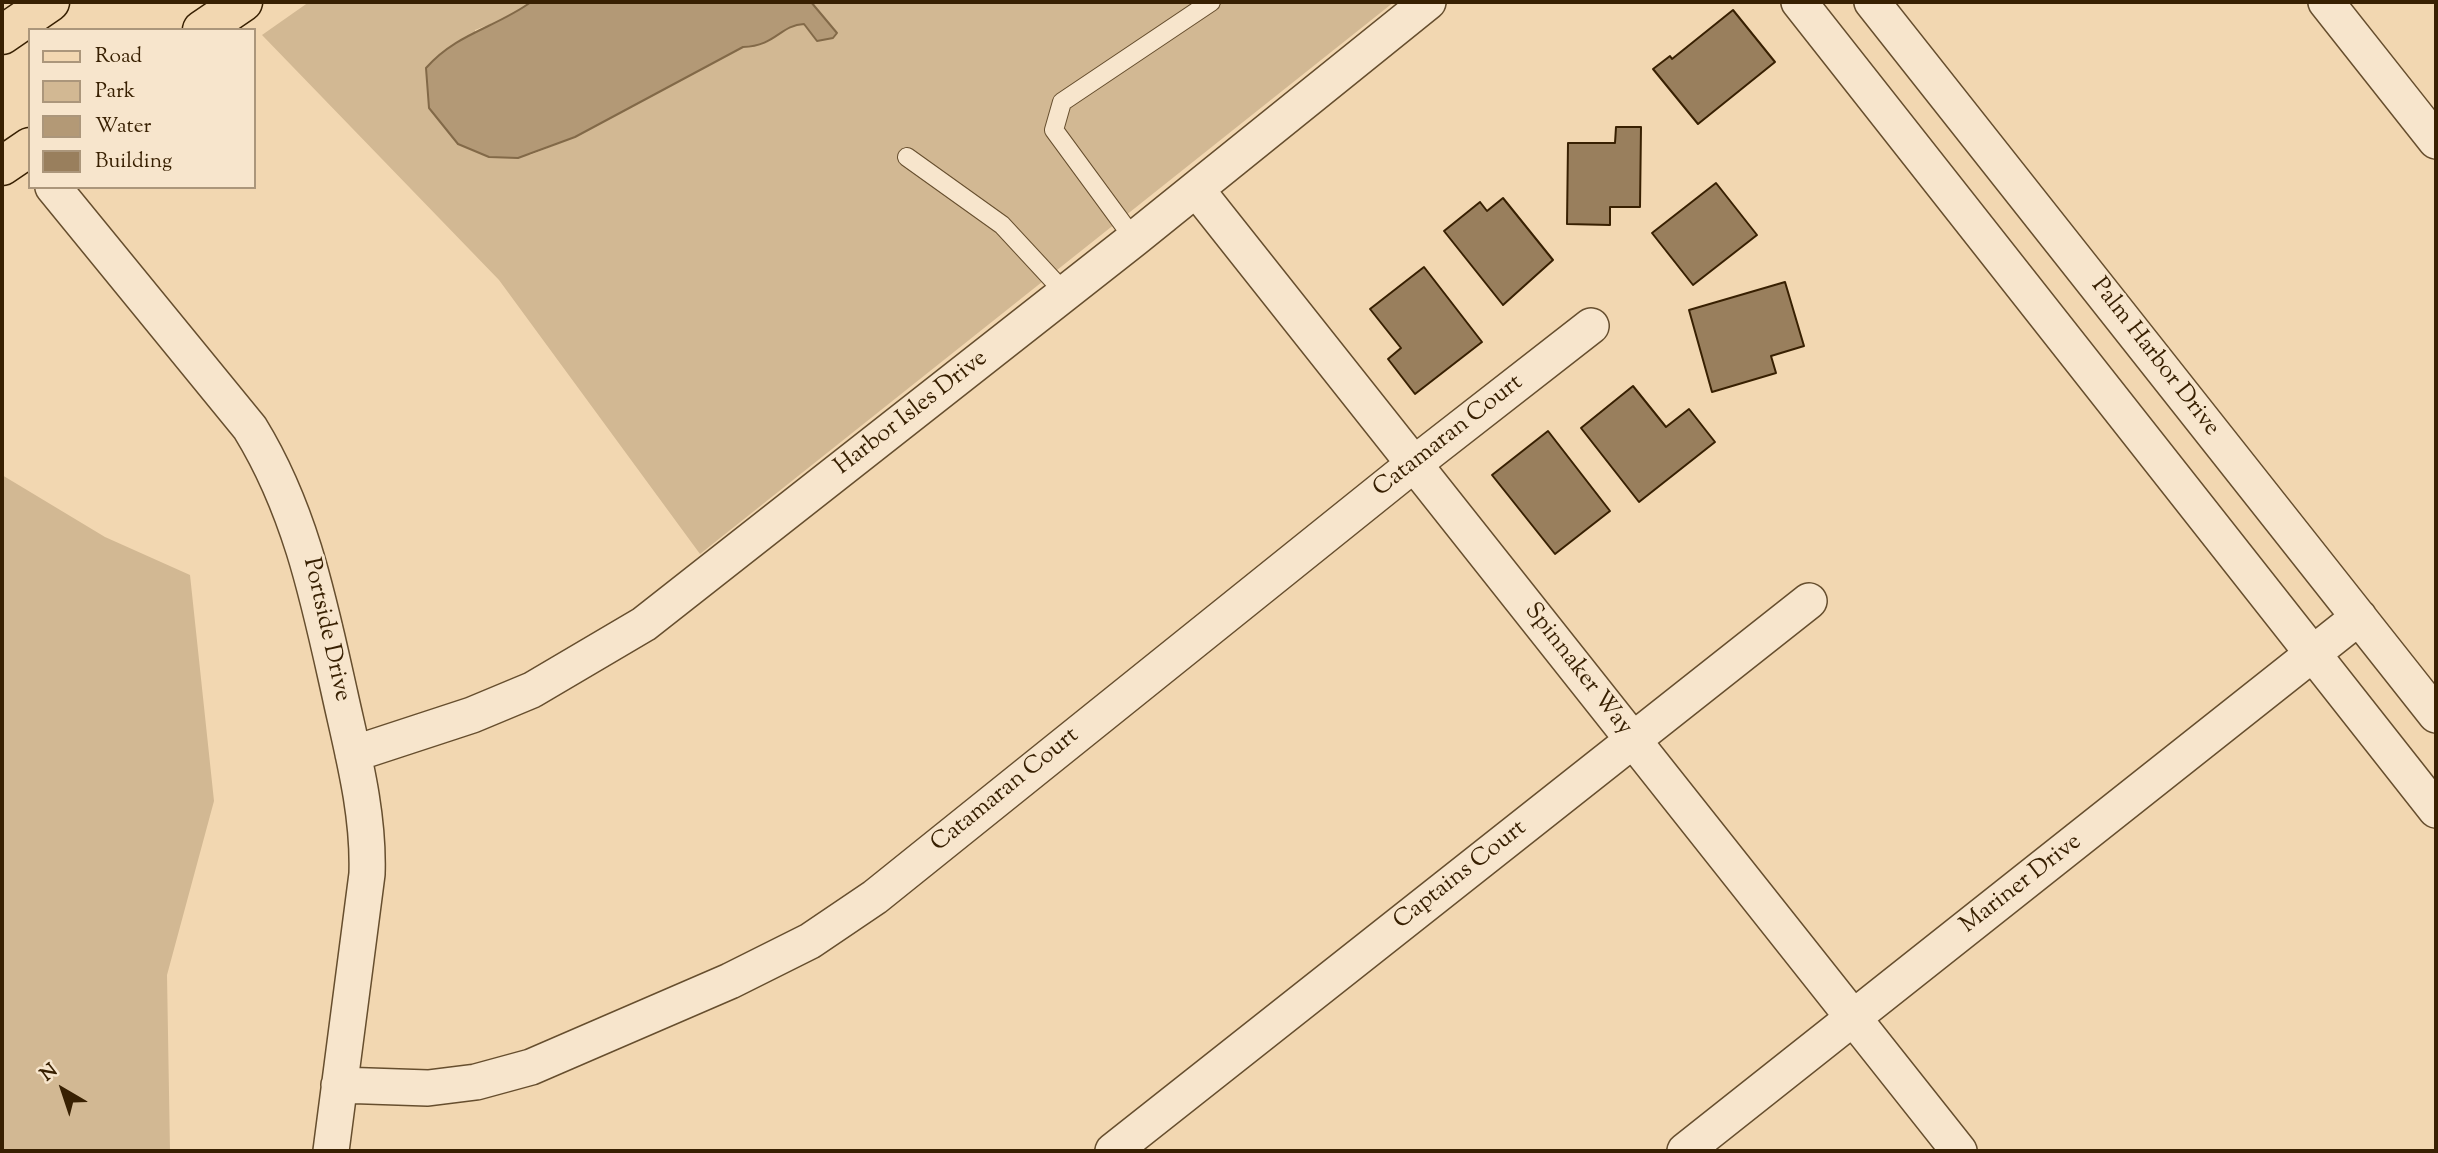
<!DOCTYPE html>
<style>
body{margin:0}
#map{position:relative;width:2438px;height:1153px;overflow:hidden;background:#f2d7b1;font-family:"Sorts Mill Goudy",serif}
canvas{display:block}
.frame{position:absolute;inset:0;border:4px solid #382002;pointer-events:none}
.legend{position:absolute;left:28px;top:28px;width:228px;height:161px;box-sizing:border-box;background:#f7e5cc;border:2px solid #ab967b;margin:0;padding:9px 12px;list-style:none;font-size:21px;color:#382002}
.legend li{display:flex;align-items:center;gap:14px;height:35px}
.legend b{width:35px;border:2px solid #ab967b}
.north{position:absolute;left:28px;top:1055px;width:70px;height:70px;-webkit-text-stroke:5px #f7e5cc;paint-order:stroke;rotate:321deg;font-size:19px;font-weight:700;line-height:28px;text-align:center;color:#382002}
.north::after{content:'';display:block;margin:auto;width:24px;height:32px;background:#382002;clip-path:polygon(50% 0,100% 100%,50% 72%,0 100%)}
</style>
<div id="map">
<canvas width="2438" height="1153"></canvas>
<div class="frame"></div>
<ul class="legend">
<li><b style="height:9px;background:#f2d7b1"></b>Road</li>
<li><b style="height:19px;background:#d2b893"></b>Park</li>
<li><b style="height:19px;background:#b39976"></b>Water</li>
<li><b style="height:19px;background:#997f5d"></b>Building</li>
</ul>
<div class="north">N</div>
</div>
<script>
const ctx = document.querySelector('canvas').getContext('2d');
ctx.lineJoin = 'round';
function fillPath(path, color) { ctx.fillStyle = color; ctx.fill(path, 'evenodd'); }
function stroke(path, color, width, dash) { ctx.strokeStyle = color; ctx.lineWidth = width; ctx.lineCap = dash ? 'butt' : 'round'; ctx.setLineDash(dash || []); ctx.stroke(path); }
function drawText(font, color, halo, rows, align = 'center') {
  ctx.font = font + ' "Sorts Mill Goudy",serif'; ctx.lineWidth = 6; ctx.setLineDash([]); ctx.textBaseline = 'middle'; ctx.strokeStyle = halo; ctx.fillStyle = color; for (const [text, x, y, turn = 0] of rows) {
    ctx.save(); ctx.translate(x, y); ctx.rotate((+turn || 0) * Math.PI / 180); ctx.textAlign = isNaN(turn) ? turn : align; if (halo) ctx.strokeText(text, 0, 0); ctx.fillText(text, 0, 0); ctx.restore();
  }
}
fillPath(new Path2D(`
 M309,2h222l-19,14 -37,14 14,127 41,-2 45,-18 168,-90c34,-1 29,-16 50,-23 13,-4 32,6 44,9l-26,-31h583l-694,552 -201,-274 -237,-245z
 M2,475l103,62 85,38 24,226 -47,174 3,176h-168z`), '#d2b893');
const water = new Path2D(`
 M531,2h280l26,31 -4,5 -16,3 -13,-17c-24,1 -28,22 -61,23l-168,90 -57,21 -29,-1 -31,-13 -29,-36 -3,-40c31,-35 69,-40 105,-66z`);
fillPath(water, '#b39976');
stroke(water, '#826948', 2);
const building = new Path2D(`
 M1733,10l42,52 -77,62 -45,-55 17,-13 2,3z
 M1616,127h25l-1,80h-30v18l-43,-1 1,-81h47z
 M1716,183l41,52 -64,50 -41,-52z
 M1503,198l50,62 -50,45 -59,-74 36,-29 7,9z
 M1424,267l58,75 -67,52 -27,-35 13,-11 -31,-39z
 M1785,282l19,64 -33,10 5,17 -64,19 -23,-82z
 M1633,386l33,41 23,-18 26,33 -76,60 -58,-74z
 M1548,431l62,80 -55,43 -63,-79z`);
fillPath(building, '#997f5d');
stroke(building, '#382002', 2);
const lane = new Path2D(`
 M907,157l95,68 63,68
 M1134,239l-80,-109 8,-28 149,-100`);
const street = new Path2D(`
 M1799,2l637,808
 M1872,2l564,713
 M2326,2l110,139
 M53,187l197,241c51,83 69,173 90,267 13,59 29,118 27,179l-36,277
 M1196,189l763,962
 M353,754l119,-39 60,-25 112,-66 490,-385 294,-237
 M339,1085l89,3 48,-6 55,-15 199,-86 80,-40 65,-44 539,-433 177,-138
 M1113,1151l696,-550
 M1685,1151l674,-534`);
const primary = new Path2D(`
 M202,30l41,-28
 M2,35l48,-33
 M2,166l28,-19`);
stroke(lane, '#664e2e', 20);
stroke(street, '#664e2e', 38);
stroke(primary, '#382002', 41);
stroke(lane, '#f7e5cc', 18);
stroke(street, '#f7e5cc', 35);
stroke(primary, '#f2d7b1', 38);
drawText('24px', '#382002', '#f7e5cc', [
 ["Palm Harbor Drive",2154,358,52],
 ["Harbor Isles Drive",912,414,-38],
 ["Catamaran Court",1449,437,-38],
 ["Portside Drive",325,630,77],
 ["Spinnaker Way",1577,670,52],
 ["Catamaran Court",1006,791,-39],
 ["Captains Court",1461,876,-38],
 ["Mariner Drive",2022,885,-38]
]);
</script>
